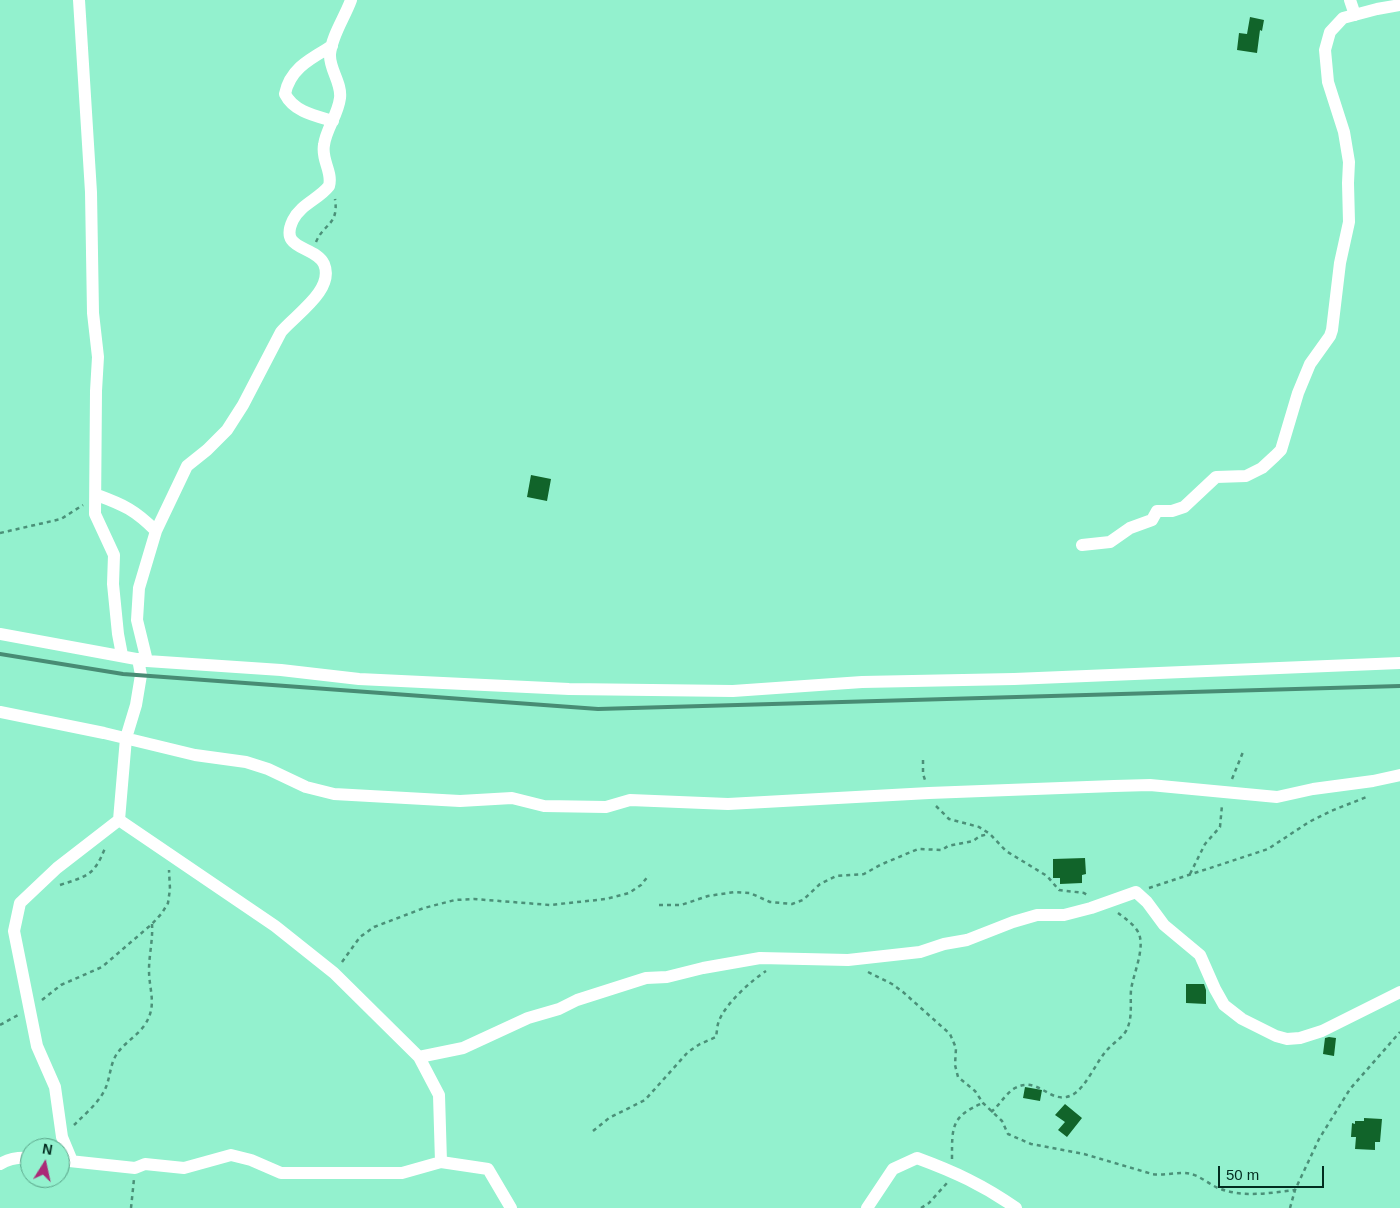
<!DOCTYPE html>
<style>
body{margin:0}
#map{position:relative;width:1400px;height:1208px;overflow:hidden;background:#93f1ce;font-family:Helvetica,sans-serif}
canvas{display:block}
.north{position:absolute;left:20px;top:1138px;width:50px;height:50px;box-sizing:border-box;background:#93f1ce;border:1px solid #59a388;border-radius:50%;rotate:10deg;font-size:14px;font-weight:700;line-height:20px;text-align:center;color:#022d20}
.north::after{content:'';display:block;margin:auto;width:18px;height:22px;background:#aa2a77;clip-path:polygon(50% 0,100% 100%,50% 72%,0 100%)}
.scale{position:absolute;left:1218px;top:1166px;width:106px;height:22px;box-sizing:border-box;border:2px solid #022d20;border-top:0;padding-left:6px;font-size:15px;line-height:18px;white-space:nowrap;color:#022d20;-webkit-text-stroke:4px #93f1ce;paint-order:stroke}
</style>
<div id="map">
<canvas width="1400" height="1208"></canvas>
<div class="north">N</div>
<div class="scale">50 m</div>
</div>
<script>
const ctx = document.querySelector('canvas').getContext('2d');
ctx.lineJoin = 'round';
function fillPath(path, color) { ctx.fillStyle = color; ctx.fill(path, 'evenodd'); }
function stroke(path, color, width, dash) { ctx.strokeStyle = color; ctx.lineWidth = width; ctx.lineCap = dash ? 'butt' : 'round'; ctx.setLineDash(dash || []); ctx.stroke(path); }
fillPath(new Path2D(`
 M1250,17l14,3 -2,11 -2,-1 -3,23 -20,-3 2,-17 8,1z
 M531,475l20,4 -4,22 -20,-4z
 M1085,858l1,16 -4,1v8l-22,1v-6h-7v-19z
 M1186,984h18l2,6v14l-20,-1z
 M1329,1037l7,1 -2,18 -11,-2 2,-16z
 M1025,1087l17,3 -2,11 -17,-3z
 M1065,1104l17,14 -15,19 -9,-7 7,-8 -10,-7z
 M1364,1118l18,1 -2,23h-5v8l-20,-1 1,-12h-5l1,-14 3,1v-3h9z`), '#11642a');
stroke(new Path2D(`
 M316,242c8,-19 23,-17 19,-43
 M0,533l61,-14 22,-14
 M923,760v14l2,6
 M1232,779l11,-27
 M936,806l13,13 30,8 11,7 16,17 41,25 12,14 25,3 3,2
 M1190,874l15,-30 15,-17 2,-22
 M60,885c27,-9 34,-9 45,-37
 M1149,888l119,-39 41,-27 22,-11 38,-15
 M659,905h22l27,-9 27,-4 15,1 20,9 22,2 11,-4 17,-16 16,-8 28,-2 16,-9 38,-16 24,1 6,-4 25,-5 7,-5 9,-2
 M342,962l18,-25 14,-10 50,-19 31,-8 19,-1 76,6 56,-6 23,-6 12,-8 8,-10
 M868,972l24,12 11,8 47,42 6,14 -1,17 3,12 17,14 8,12 19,18 6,13 23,10 53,10 68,20c13,2 28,-3 39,0 9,2 18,10 27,14 25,10 51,5 77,2
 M42,1000l19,-15 41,-18 50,-43 10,-11 6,-10 2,-14 -1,-19
 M0,1025l18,-10
 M991,1112c9,-7 14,-18 24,-24 24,-13 35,18 57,7 14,-7 24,-33 35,-45 6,-7 14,-11 19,-19 7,-13 4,-26 5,-41 2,-15 14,-41 8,-56 -3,-8 -14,-16 -21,-21
 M74,1125c11,-11 26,-23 32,-38 4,-10 4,-20 9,-30 7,-13 20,-19 29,-31 14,-20 5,-35 5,-56 0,-15 4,-30 3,-46
 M593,1131l16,-13 36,-18 43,-48 12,-8 16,-7c1,-5 1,-12 3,-16 6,-17 33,-41 47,-50
 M952,1159c0,-32 -1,-43 31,-56
 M131,1208l3,-29
 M921,1208l8,-5 18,-20
 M1290,1208l5,-18 24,-51 31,-50 50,-57`), '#4b9078', 2.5, [4, 4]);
stroke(new Path2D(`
 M79,0l12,192 2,121 5,44 -2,34 -1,123 19,41 -1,29 5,50 4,21
 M1350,0l5,15
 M332,46c-20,12 -42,22 -47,48 9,18 31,22 48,27
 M97,495c27,10 38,15 59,36
 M1082,545l28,-3 20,-14 22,-8 5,-9h15l12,-4 32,-30 30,-1 16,-8 13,-12 6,-6 17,-57 12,-29 20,-28 2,-6 8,-67 9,-41 -1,-39 1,-21 -5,-30 -16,-50 -3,-32 5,-18 13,-14 34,-9 23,-4
 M0,634l147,27 134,9 78,9 210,10 164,2 129,-9 152,-3 386,-16
 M147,661l-10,-41 2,-32 17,-57 31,-65 20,-16 20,-20 16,-25 38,-73c14,-17 54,-42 43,-68 -9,-19 -46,-13 -31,-44 8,-16 26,-21 36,-34 4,-14 -8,-26 -5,-41 2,-16 14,-30 16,-47 2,-15 -11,-29 -10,-44 2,-19 15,-37 21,-54
 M0,712l104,21 91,22 51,7 22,7 38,18 28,7 126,7 52,-3 32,8 62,1 24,-7 98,4 201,-11 185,-7 36,-1 127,12 36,-8 60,-8 27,-6
 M119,820l156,106 59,47 85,84 20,38 2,67 47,7 23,39
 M419,1057l44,-9 65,-30 31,-9 18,-9 69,-22 21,-1 36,-9 57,-10 88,2 72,-8 24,-8 23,-4 46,-18 24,-7h27l27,-7 45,-16 11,10 17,23 36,30 15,34 9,16 18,14 34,17 11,3 13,-1 22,-7 78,-39
 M60,1160l75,8 10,-4 39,4 47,-13 20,5 30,13h121l39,-11
 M72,1161l-10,-24 -7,-50 -18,-41 -23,-115 6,-28 37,-35 62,-48 7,-82 10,-33 5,-30 -3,-16
 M0,1164c10,-6 19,-7 30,-6
 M867,1208l26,-39 24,-11c38,14 66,27 99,50`), '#fff', 12);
stroke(new Path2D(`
 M0,654l123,20 475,35 802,-23`), '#488c74', 4);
</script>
